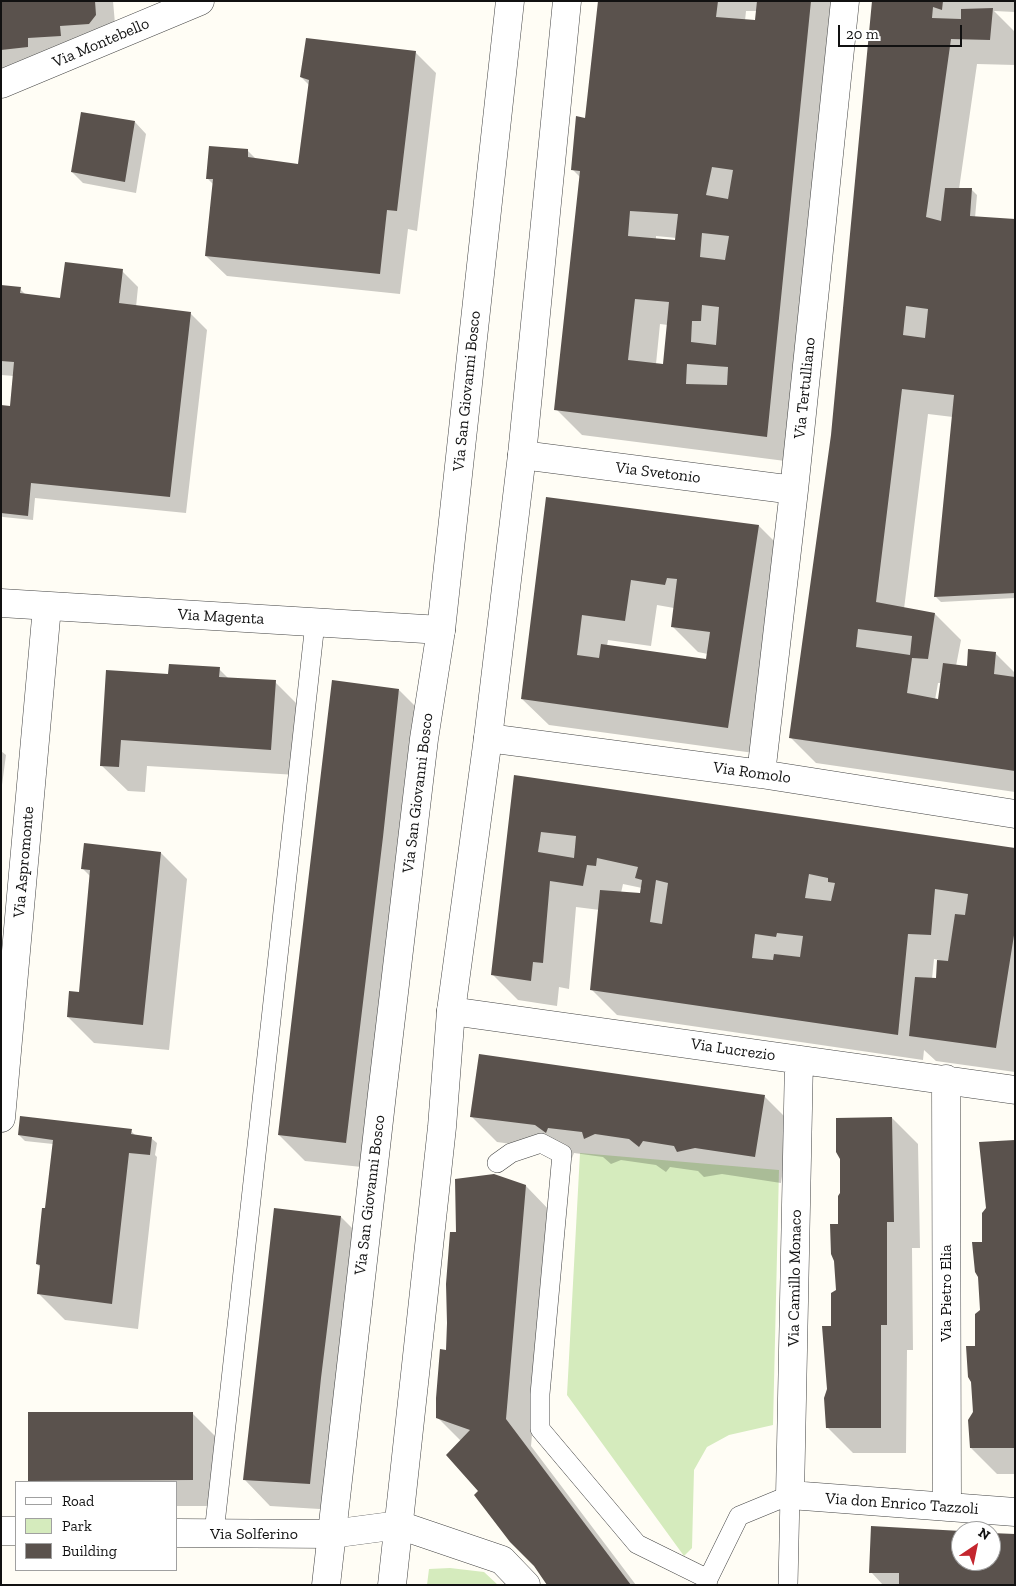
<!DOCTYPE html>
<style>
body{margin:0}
#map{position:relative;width:1016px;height:1586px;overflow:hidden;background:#fffdf5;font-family:"Zilla Slab",serif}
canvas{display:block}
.frame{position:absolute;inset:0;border:2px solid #111;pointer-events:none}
.legend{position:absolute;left:15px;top:1481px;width:162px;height:90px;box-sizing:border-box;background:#fff;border:1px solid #a0a0a0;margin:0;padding:6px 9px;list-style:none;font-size:15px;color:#111}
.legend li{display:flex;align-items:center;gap:10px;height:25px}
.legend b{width:25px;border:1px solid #a0a0a0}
.north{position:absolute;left:951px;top:1521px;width:50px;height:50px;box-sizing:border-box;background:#fff;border:1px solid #a0a0a0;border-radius:50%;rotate:34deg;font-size:14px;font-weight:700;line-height:20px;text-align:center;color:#111}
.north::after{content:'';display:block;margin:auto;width:18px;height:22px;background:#c4262e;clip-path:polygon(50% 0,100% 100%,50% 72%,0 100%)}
.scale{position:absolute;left:838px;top:25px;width:124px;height:22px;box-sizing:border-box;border:2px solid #111;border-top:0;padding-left:6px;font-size:15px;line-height:18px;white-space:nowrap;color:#111;-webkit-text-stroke:4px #fff;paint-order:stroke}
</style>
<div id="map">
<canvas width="1016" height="1586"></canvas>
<div class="frame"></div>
<ul class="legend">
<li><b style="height:6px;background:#fff"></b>Road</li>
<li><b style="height:14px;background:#d5ebbd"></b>Park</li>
<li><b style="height:14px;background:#5a524d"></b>Building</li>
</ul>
<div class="north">N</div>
<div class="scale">20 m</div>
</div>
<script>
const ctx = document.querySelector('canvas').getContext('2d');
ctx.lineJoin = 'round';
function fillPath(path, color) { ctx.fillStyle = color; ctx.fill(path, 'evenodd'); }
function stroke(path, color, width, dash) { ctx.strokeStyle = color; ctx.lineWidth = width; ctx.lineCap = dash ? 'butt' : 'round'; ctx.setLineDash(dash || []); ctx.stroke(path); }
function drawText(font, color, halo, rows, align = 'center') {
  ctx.font = font + ' "Zilla Slab",serif'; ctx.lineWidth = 5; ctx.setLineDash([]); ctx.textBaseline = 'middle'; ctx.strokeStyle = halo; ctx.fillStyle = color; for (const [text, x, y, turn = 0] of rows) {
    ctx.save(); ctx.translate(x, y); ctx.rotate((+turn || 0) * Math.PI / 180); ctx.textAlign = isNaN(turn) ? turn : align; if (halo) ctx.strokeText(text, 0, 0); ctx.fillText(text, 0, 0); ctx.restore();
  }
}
fillPath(new Path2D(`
 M580,1153l199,17 -6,255 -44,10 -22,12 -13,23 -2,78 -8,8 -117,-161z
 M450,1568l34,4 14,13h-71l2,-16z`), '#d5ebbd');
fillPath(new Path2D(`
 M1,1h112l3,34 -115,44z
 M599,1h240l-46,461 -211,-27 -26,-26 24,-232 -8,-8 14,-50zM746,11h11l-1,10h-11zM656,236l21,2 -1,3 -20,-1zM660,324l8,1 -4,40 -8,-1z
 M873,1h142v11l-21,-1 21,21v33l-38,-1 -18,125h12l6,6 -2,23 40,2v378l-74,4 -5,-5 17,-180 -25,-3 -24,195 31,5 26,26 -5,26 12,2 27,-15 20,20v119l-199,-29 -26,-26 42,-302zM938,683h3l-2,17h-4z
 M415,52l21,21 -19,158 -9,-2 -8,65 -173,-18 -21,-20 8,-71 -7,-7 41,-27 8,8 44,6 9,-80 -8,-8z
 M135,122l11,12 -10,59 -53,-10 -11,-11z
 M122,271l16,16 -2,20 55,7 16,16 -21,183 -151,-15 -2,22 -30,-3 -2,-1v-109l10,1 3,-32 -13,-1v-89l19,3 6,6 35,4z
 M547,499l212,27 26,26 -31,201 -205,-28 -27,-26zM657,605l17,3 -2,18 26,26 10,2 -1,6 -100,-14 1,-6 43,6z
 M219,669l10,10 46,3 26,26 -4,67 -150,-9 -2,26 -17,-1 -27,-26 68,-90z
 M399,690l26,26 -54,452 -66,-7 -26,-26z
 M1,751l5,4 -4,30h-1z
 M515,776l500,73v223l-79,-11 -12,-11 -1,10 -306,-45 -26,-26 9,-79 -24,-3 -7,82 -10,-2 -2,19 -39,-6 -26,-26zM623,884l19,4 -1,7 -20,-2zM934,959l5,1 -1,20 -6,-1z
 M161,853l26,26 -18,171 -75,-7 -26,-26 12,-24 11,-116 -8,-8z
 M764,1096l26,26 -9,61 -59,-9 -18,3 -6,-6 -28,-4 -4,5 -10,-7 -35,-5 -10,4 -8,-7 -29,-4 -2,5 -9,-7 -66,-9 -26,-26z
 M892,1118l26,26 2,104h-8l1,102h-6l-1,103h-53l-26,-26 5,-100 5,-36 2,-66z
 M131,1131l5,5 15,2 6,5 -2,12 2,2 -19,172 -73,-9 -26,-26 2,-26 -4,-4 9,-54 7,-66 -28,-3 -6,-6z
 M1015,1141v333h-18l-26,-26 5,-101 5,-37 3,-67 3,-34z
 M526,1186l26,27 -21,233 105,139h-87l-70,-94 -18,-50 -23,-23 9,-67 11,-117z
 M341,1217l26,26 -31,267 -66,-4 -25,-26z
 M192,1413l26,26v67h-42v-24h-144l-3,-2z
 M961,1532v29h30v-27l24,51h-132l-12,-13z`), '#0003');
fillPath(new Path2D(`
 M1,1h94l1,14 -7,9 -29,2 1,10 -33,2v9l-27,3z
 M598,1h120l-2,16 39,3 2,-19h54l-44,436 -213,-27 26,-239 -9,-1 5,-54 9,2zM712,167l21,3 -5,29 -22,-4zM630,211l48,3 -3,26 -47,-4zM702,233l27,3 -4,24 -25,-3zM635,299l34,3 -6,62 -35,-4zM702,305l17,2 -3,38 -25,-3 1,-21h9zM687,364l41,3 -1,18 -41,-1z
 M872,1h71l-1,9 -9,-3 -1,11 29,1v-10l32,-1 -3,32 -39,-1 -25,178 15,4 4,-33h27l-2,28 45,3v374l-81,4 20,-202 -52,-6 -26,213 59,11 -7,46 -16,-1 -5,35 31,6 5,-36 24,3 1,-17 28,3 -2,22 21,3v94l-226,-33 42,-303zM906,306l22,3 -3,29 -22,-3zM858,629l54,7 -2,19 -54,-8z
 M306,38l110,13 -19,160 -10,-1 -7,64 -175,-18 8,-77h-7l3,-33 39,3v8l50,7 11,-84 -9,-3z
 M81,112l54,9 -10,61 -54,-10z
 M65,262l58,7 -4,34 72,9 -21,185 -139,-14 -3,33 -27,-3v-108l9,1 4,-44 -13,-1v-76l20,2 -1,6 40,5z
 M546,497l213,28 -31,203 -207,-29zM667,578l10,1 -6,48 39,5 -4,27 -105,-15 -2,14 -22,-3 5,-40 43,6 6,-41 34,5z
 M169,664l51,3 -1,10 57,3 -5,70 -150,-10 -2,27 -19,-1 6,-96 62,4z
 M332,680l67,9 -16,148 -37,306 -68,-8z
 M514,775l501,73v81l-19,119 -87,-12 6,-59 21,1 1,-18 11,1 7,-47 10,1 3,-21 -33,-5 -4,46 -23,-1 -10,101 -308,-45 10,-100 40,3 2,-13 -7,-2 3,-11 -41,-9 -1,8 -9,-1 -4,21 -33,-5 -7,82 -10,-1 -2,19 -40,-6zM541,832l35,4 -2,22 -36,-6zM809,874l19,4v4l7,1 -4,18 -26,-3zM656,880l12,3 -6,41 -12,-2zM777,933l26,3 -3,21 -26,-3 -1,6 -21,-2 3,-24 21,3z
 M84,843l77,9 -18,173 -76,-8 2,-26 10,1 11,-122 -9,-1z
 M479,1054l286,41 -10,62 -60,-9 -18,4 -3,-6 -31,-5 -4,6 -10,-8 -34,-5 -11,5 -2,-7 -34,-4 -2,5 -11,-8 -65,-8z
 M20,1116l112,13 -1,5 21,3 -2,18 -21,-2 -17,151 -75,-10 3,-29 -4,-1 6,-56h3l8,-68 -35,-5z
 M892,1117l2,105h-7v103h-6v103h-55l-2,-30 3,-9 -5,-63h9v-33l5,-3 -2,-29 -3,-7 -1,-30h8v-28l2,-3v-34l-4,-7v-34z
 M1015,1140v308h-45l-2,-28 5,-8 -2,-30 -3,-5 -2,-31h9v-32l5,-4 -2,-33 -3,-5 -3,-30h10v-29l4,-5 -7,-66z
 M494,1174l32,11 -20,234 125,166h-84l-13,-19 -24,-24 -36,-47 4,-4 -32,-36 24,-25 -34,-12v-20l4,-49 6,1 1,-27 -1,-39 4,-52h6l-1,-53z
 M274,1208l67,8 -20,162 -11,106 -67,-4z
 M28,1412h165v68l-165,1z
 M871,1526l90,5v30h30v-28l24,1v51h-116v-12h-30z`), '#5a524d');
const service = new Path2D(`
 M497,1163l14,-10 30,-10 21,11 -22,240v35l97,115 71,35
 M214,1533l101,-910
 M707,1585l1,-6 31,-63 51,-21 -2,90`);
const minor = new Path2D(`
 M1,84l199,-83
 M522,455l272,35
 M1,603l440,27
 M488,738l273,36 254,40
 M761,774l33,-284 51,-489
 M451,1011l564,79
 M799,1060l-9,435 225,17
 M946,1079l1,428
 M1,1118l46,-511
 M1,1531h15
 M176,1533l155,1 68,-9 103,35 24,25`);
const tertiary = new Path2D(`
 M326,1585l56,-491 42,-355 17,-109 69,-629
 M392,1585l50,-458 9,-116 37,-273 34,-283 45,-454`);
stroke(service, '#444', 20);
stroke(minor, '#444', 29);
stroke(tertiary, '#444', 29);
stroke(service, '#fff', 19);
stroke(minor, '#fff', 28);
stroke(tertiary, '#fff', 28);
drawText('16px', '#111', '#fff', [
 ["Via Montebello",101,43,-23],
 ["Via Tertulliano",805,388,-84],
 ["Via San Giovanni Bosco",467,391,-84],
 ["Via Svetonio",658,473,7],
 ["Via Magenta",221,617,3],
 ["Via Romolo",752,773,8],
 ["Via San Giovanni Bosco",418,793,-83],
 ["Via Aspromonte",24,862,-85],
 ["Via Lucrezio",733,1050,8],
 ["Via San Giovanni Bosco",370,1195,-83],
 ["Via Camillo Monaco",795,1278,-89],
 ["Via Pietro Elia",946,1293,-90],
 ["Via don Enrico Tazzoli",902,1504,4],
 ["Via Solferino",254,1534]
]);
</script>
